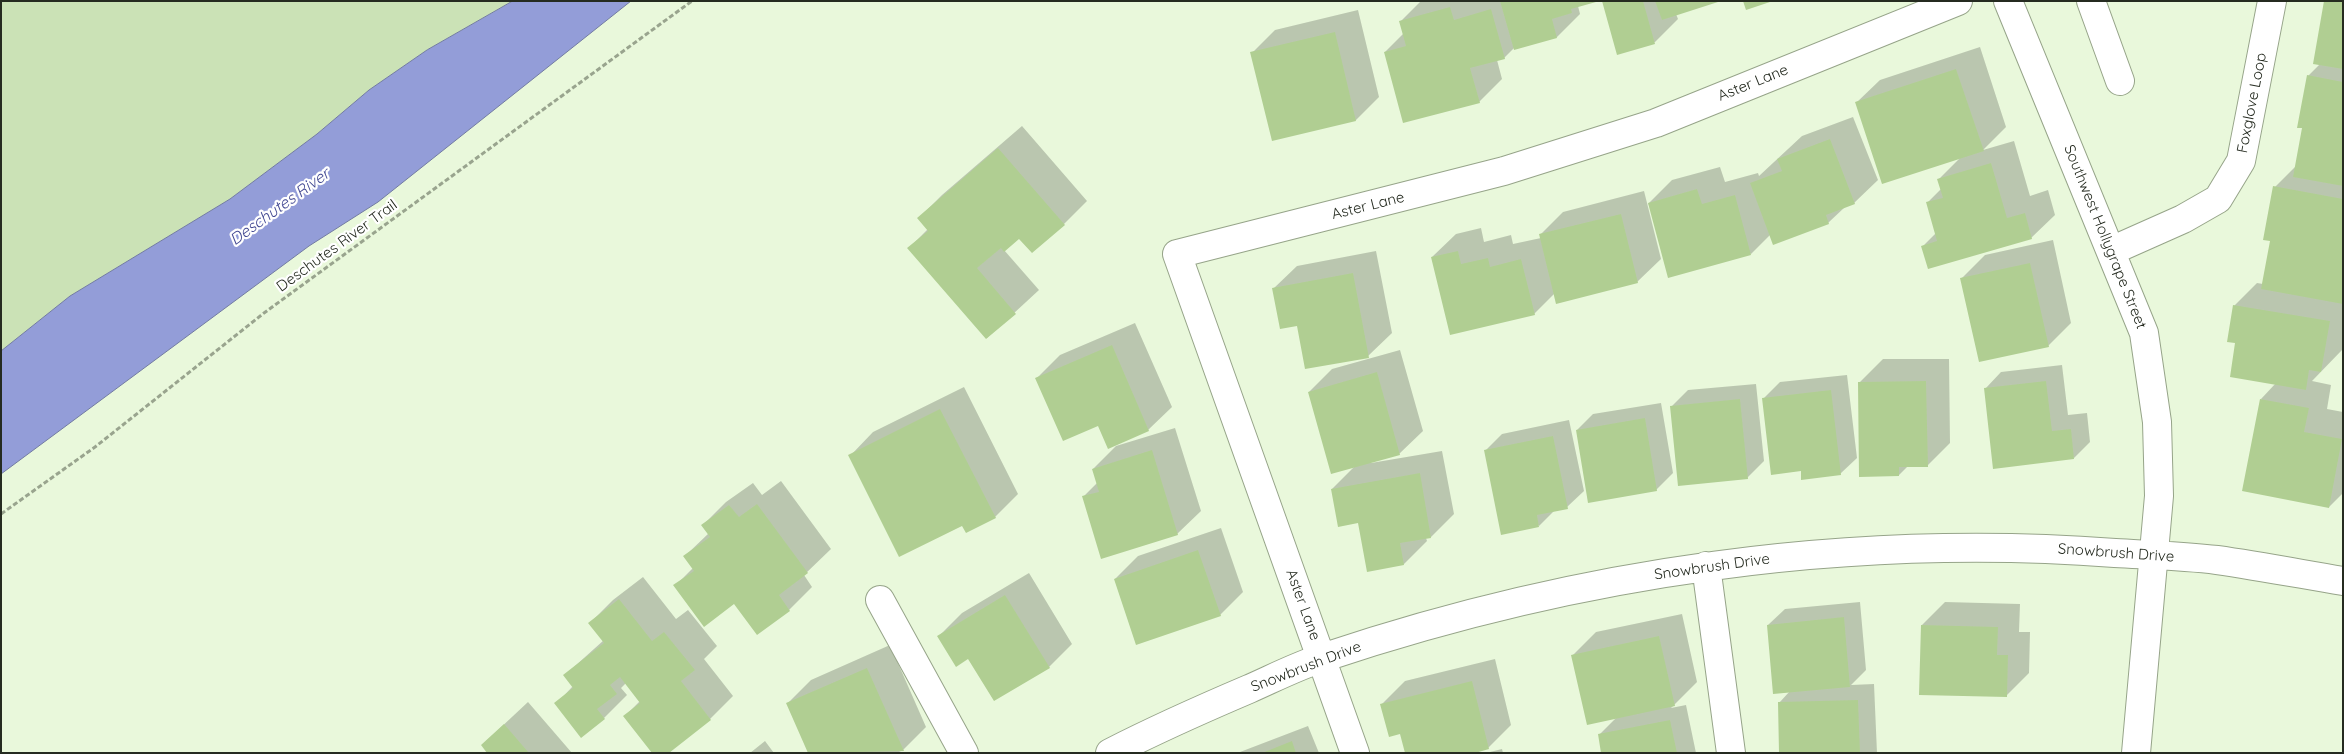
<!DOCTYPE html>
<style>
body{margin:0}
#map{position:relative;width:2344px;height:754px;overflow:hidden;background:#e9f8db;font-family:Quicksand,sans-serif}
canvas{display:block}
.frame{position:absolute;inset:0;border:2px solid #252b20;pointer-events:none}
</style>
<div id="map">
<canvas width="2344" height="754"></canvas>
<div class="frame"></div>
</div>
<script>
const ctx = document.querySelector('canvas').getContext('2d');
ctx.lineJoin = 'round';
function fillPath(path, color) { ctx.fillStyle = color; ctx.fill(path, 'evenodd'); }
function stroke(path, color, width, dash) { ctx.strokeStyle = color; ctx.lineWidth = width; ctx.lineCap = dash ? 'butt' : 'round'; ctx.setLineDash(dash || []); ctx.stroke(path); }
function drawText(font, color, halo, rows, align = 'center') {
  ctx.font = font + ' Quicksand,sans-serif'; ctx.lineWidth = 4.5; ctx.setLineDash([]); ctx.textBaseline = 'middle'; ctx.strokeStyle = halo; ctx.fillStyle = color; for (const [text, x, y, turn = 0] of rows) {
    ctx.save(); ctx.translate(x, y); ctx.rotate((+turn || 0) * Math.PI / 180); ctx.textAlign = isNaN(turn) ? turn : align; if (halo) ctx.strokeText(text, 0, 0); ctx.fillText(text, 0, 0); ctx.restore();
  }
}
fillPath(new Path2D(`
 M1,1h512l-86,49 -58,40 -52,44 -87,65 -160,97 -69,55z`), '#cbe2b6');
const water = new Path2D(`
 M513,1h118l-253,201 -69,44 -308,228v-123l69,-55 160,-97 87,-65 52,-44 58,-40z`);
fillPath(water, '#939dd8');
stroke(water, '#727ba1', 1);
fillPath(new Path2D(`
 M1421,1h172l-15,5 2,8 -23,23 -42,12v-2l-11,11 -7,2 5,19 -23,23 -94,-50 19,-19 -3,-12z
 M1603,1h112l-39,13 2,5 -23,23 -37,12z
 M2343,1v348l-31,32 19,4 -4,24 16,3v81l-14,14 -68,-108 15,-16 -39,-41 -3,-36 23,-23 6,1 9,-44 3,-53 22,-22 6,-38 5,-51 12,-12z
 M1358,10l21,87 -23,23 -83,20 -21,-87 23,-23z
 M1980,47l26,80 -23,23 31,-9 16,55 18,-6 7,25 -24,23 -108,8 13,-13 -9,-30 14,-14 -2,-10 21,-21 -104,-55 24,-23z
 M1853,117l25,63 -24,23 -9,4 -17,16 -58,12 -19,19 -103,-50 24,-24 48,-13 5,15 33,-9 1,3 43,-40z
 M1022,126l65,75 -23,23 -45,13 -15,13 35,40 -52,48 -78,-90 19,-19 -9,-11 23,-23z
 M1644,191l17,68 -24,23 -82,11 -21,21 -102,-57 24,-23 25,-6 3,14 27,-7 2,9 28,-6 -1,-3 23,-23z
 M2053,240l18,83 -23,23 -86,-68 23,-23z
 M1376,251l16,82 -24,23 -70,-31 -25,-36 24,-23z
 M1135,323l37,84 -24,23 -49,-6 -62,-46 23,-23z
 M1400,350l23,81 -24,23 -28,7v2l71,-12 12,63 -23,23 -5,1 1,3 -23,23 -36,6 -9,-48 -27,-33 24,-24 -47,-73 23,-23z
 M1883,359h66l1,84 -23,23h-19l-9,9 -39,-93z
 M2062,365l6,50 19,-2 3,29 -16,16 -89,-69 16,-17z
 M1847,375l10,83 -17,16 -38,-4 -39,-71 17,-17z
 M1756,384l8,77 -17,17 -75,-72 16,-16z
 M964,387l54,107 -23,23 -32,7 -113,-68 23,-24z
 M1661,403l12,70 -17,17 -79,-60 16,-16z
 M1569,420l15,71 -17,16 -12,3 -16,16 -53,-76 16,-16z
 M1175,428l26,83 -24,23 -94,-37 14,-14 -4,-14 23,-23z
 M781,481l50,68 -27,26 8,12 -23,23 -55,-8 -59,-16 18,-18 -8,-12 24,-23 -6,-8 23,-23 27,-19 9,12z
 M1221,528l22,64 -23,23 -105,-36 23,-23z
 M1029,573l43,71 -23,23 -55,33 -26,-43 -29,-21 23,-23z
 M643,577l33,42 12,-9 29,36 -13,13 29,37 -23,23 -85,-3 15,-15 -14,-18 -5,5 6,7 -23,23 -48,-14 17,-18 -8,-11 39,-35 -14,-17 23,-23z
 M1860,602l6,68 -15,15 23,-1 3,69h-97l-1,-50 11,-12 -22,-66 17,-16z
 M1945,602l75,2 -1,28h11l-1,41 -23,23 -84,-71z
 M1682,614l15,68 -26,26 15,-3 10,48h-94l-3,-18 17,-17 -43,-63 23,-23z
 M890,645l36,82 -23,23 -6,3h-41l-1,-3 -6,3h-39l-22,-50 23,-23z
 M1495,659l16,66 -23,23 -87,-16 -19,-28 23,-23z
 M528,702l44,51h-85l1,-2 -6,-6z
 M1308,726l11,27h-80l1,-1z
 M765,741l9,12h-24z
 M1502,749l1,4h-17z`), '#0003');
fillPath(new Path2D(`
 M1500,1h96v1l-25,7 1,4 -20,6 5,19 -43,12z
 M1602,1h41l12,43 -38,11z
 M1655,1h63v1l-56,18z
 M1743,1h27v1l-24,8z
 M2324,1h19v68l-30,-5z
 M1450,7l4,13 37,-11 14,50 -35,9 10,35 -77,20 -19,-71 22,-6 -7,-25z
 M1335,32l21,89 -84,20 -22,-89z
 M1956,69l28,82 -102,33 -27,-82z
 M2307,75l36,7v104l-50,-9 9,-49h-5z
 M1830,139l25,65 -29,11 3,9 -56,21 -23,-62 32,-12 -5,-12z
 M998,148l67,77 -33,28 -13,-14 -15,13 -3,-4 -24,20 39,46 -30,25 -79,-91 21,-17 -11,-13z
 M1991,163l16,55 18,-5 7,26 -104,30 -7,-23 16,-5 -11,-39 17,-4 -6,-19z
 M2273,186l70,13v105l-82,-15 9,-48 -7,-1z
 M1697,189l5,15 33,-9 16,60 -83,23 -20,-75z
 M1621,214l17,69 -82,21 -17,-70z
 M1458,251l3,13 27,-6 2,9 31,-8 14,56 -85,20 -19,-78z
 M2030,263l19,84 -70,15 -19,-84z
 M1353,273l16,85 -64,11 -8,-43 -17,3 -8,-41z
 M2233,305l97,16 -9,51 -12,-2 -3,20 -76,-13 5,-34 -8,-1z
 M1112,345l37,86 -41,18 -10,-23 -35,15 -28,-63z
 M1377,372l23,83 -69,19 -23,-82z
 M1926,381l2,86h-29v9l-40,1 -1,-95z
 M2046,381l6,50 19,-2 3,30 -81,10 -9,-81z
 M1831,390l10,85 -40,5v-9l-30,4 -9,-77z
 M1740,399l8,80 -70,7 -8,-80z
 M2260,399l49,9 -5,24 38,7 -13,69 -87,-17z
 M940,409l56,109 -30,15 -4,-7 -63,31 -51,-102z
 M1645,418l12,73 -69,12 -12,-73z
 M1553,436l15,73 -31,6 2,12 -38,8 -17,-85z
 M1152,450l26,85 -77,24 -19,-63 17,-4 -7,-23z
 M1420,473l11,65 -31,5 4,22 -37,7 -9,-49 -20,4 -7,-38z
 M757,504l51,69 -29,22 11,16 -33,24 -23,-31 -30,23 -31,-42 21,-14 -11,-15 27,-19 -9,-12 28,-20 10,12z
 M1198,550l23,66 -85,29 -22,-66z
 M1005,595l45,73 -56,33 -26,-42 -12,8 -19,-31z
 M619,599l33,42 12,-9 31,38 -14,11 30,39 -42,33h-17l-29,-37 17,-13 -20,-26 -10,8 7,9 -20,15 8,10 -24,19 -27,-35 19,-15 -10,-13 41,-32 -16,-20z
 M1844,617l6,70 -77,7 -6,-69z
 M1921,625l77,2 -1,28h11l-1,42 -88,-2z
 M1659,636l16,70 -88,19 -16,-70z
 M867,668l37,83 -96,2 -22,-50z
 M1472,681l17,68 -14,4h-70l-5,-19 -11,3 -9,-33z
 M1858,700l2,53h-81l-1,-51z
 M1670,720l7,33h-76l-3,-19z
 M504,724l25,29h-42l-6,-8z
 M1292,741l4,12h-34z`), '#b0ce92');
const minor = new Path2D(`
 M2008,1l136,332 13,89 2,74 -23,257
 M2091,1l29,80
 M2111,251l72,-32 35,-20 23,-38 31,-160
 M1706,566l25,187
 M880,600l84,153
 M1110,753c45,-23 92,-44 139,-64 25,-11 50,-24 76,-32 254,-85 523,-124 790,-104 34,2 69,3 102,7 42,6 84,14 126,21
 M1355,753l-178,-499 327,-83 152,-48 302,-122`);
stroke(minor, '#96a489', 30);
stroke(new Path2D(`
 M1,514l94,-67 169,-134 428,-312`), '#99a48e', 3, [5, 2.5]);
stroke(minor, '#fff', 28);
drawText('15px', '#252b20', '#fff', [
 ["Aster Lane",1753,83,-22],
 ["Foxglove Loop",2252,103,-79],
 ["Aster Lane",1368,206,-14],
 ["Southwest Hollygrape Street",2105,237,68],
 ["Deschutes River Trail",337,246,-36],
 ["Snowbrush Drive",2116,553,4],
 ["Snowbrush Drive",1712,567,-8],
 ["Aster Lane",1303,605,70],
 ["Snowbrush Drive",1306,667,-21]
]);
drawText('italic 16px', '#444a93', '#fff', [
 ["Deschutes River",280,207,-36]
]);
</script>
